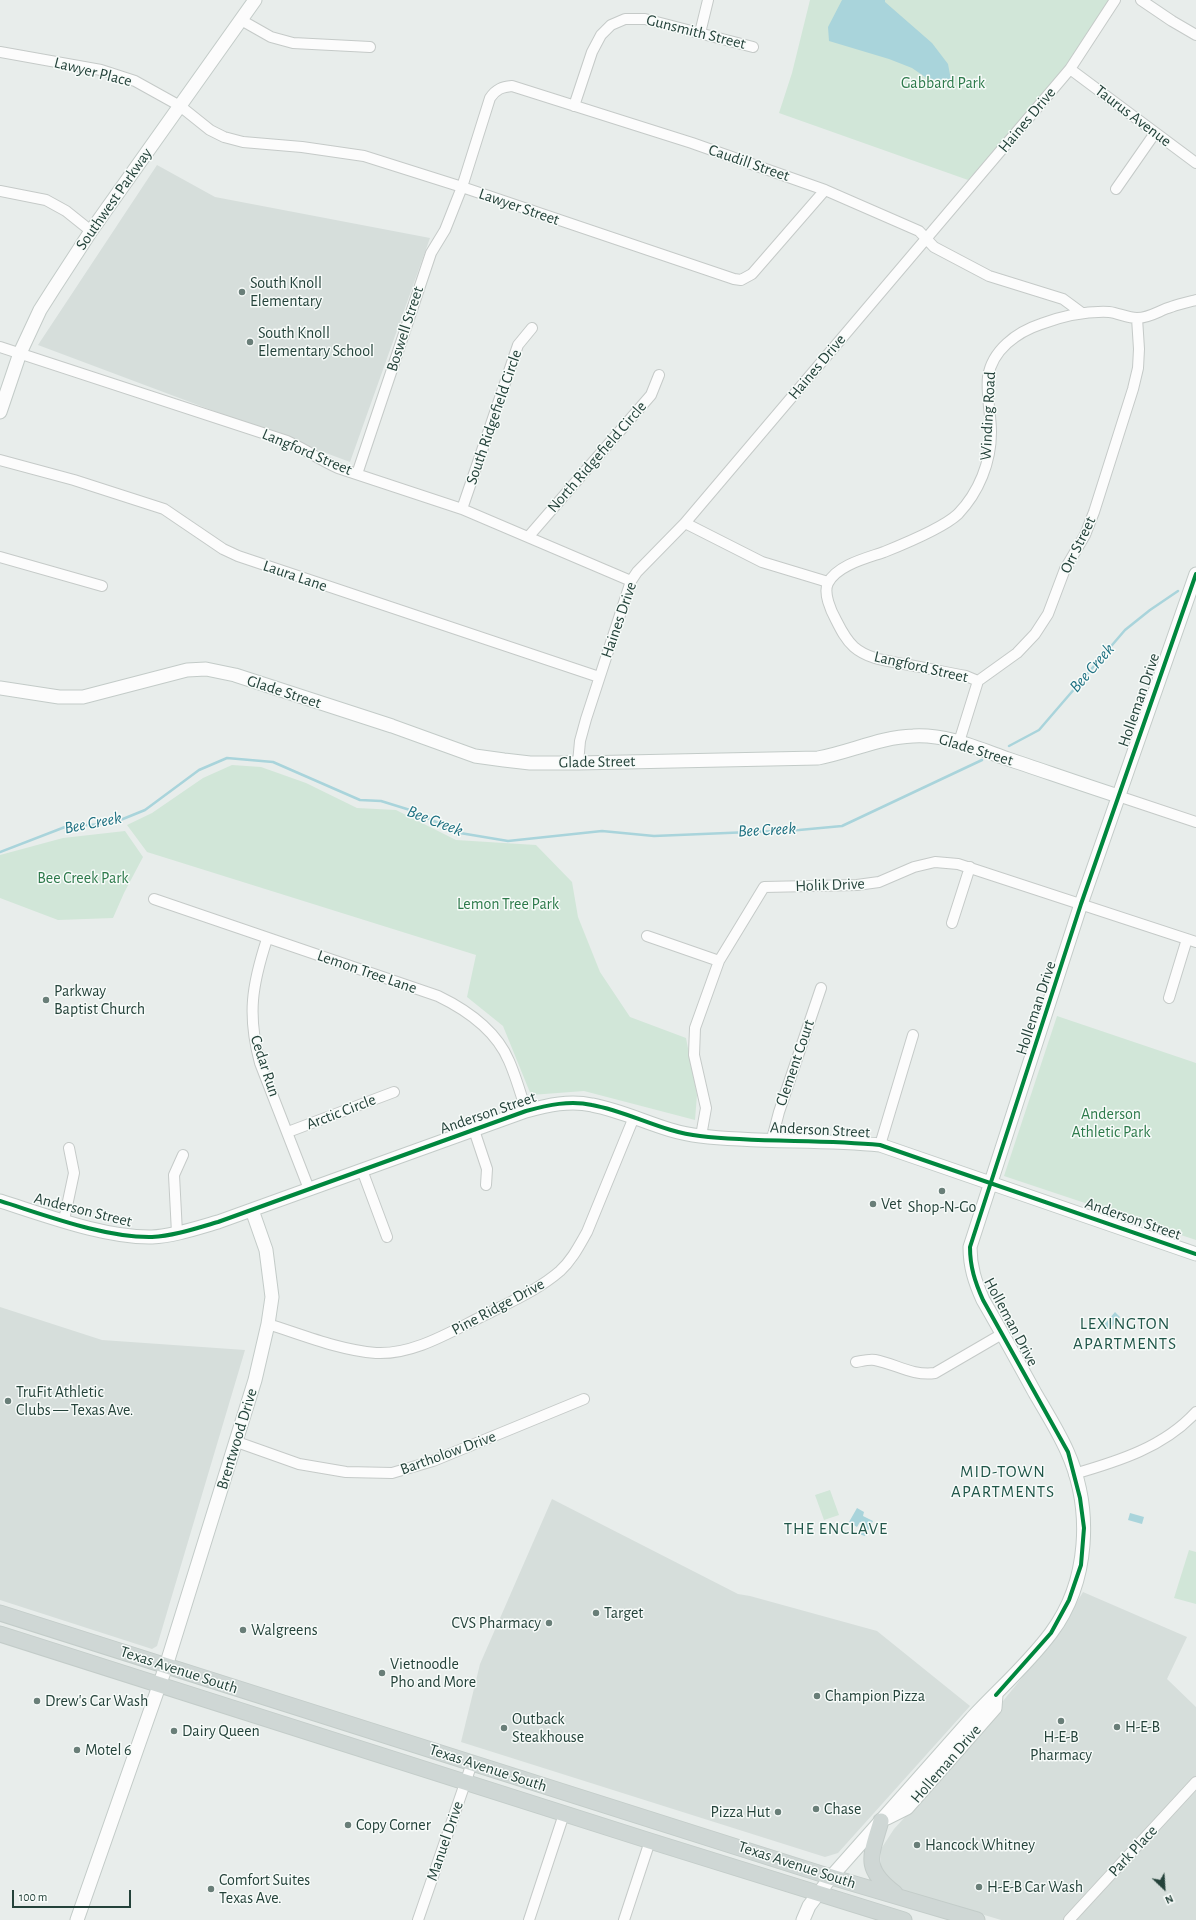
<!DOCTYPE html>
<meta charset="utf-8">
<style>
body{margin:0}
#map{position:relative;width:1196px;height:1920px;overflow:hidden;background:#e8edeb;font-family:"Alegreya Sans",sans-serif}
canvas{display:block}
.north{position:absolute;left:1144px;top:1868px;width:40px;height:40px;-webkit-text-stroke:3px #f7fbf9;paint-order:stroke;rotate:155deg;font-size:11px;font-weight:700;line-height:16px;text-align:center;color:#24423a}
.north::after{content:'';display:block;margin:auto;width:14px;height:18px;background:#24423a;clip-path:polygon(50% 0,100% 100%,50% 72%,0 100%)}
.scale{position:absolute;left:12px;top:1890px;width:119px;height:18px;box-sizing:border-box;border:2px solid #24423a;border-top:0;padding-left:5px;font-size:12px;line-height:14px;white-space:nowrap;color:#24423a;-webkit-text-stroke:3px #f7fbf9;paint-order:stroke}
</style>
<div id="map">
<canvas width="1196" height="1920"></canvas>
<div class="north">N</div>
<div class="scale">100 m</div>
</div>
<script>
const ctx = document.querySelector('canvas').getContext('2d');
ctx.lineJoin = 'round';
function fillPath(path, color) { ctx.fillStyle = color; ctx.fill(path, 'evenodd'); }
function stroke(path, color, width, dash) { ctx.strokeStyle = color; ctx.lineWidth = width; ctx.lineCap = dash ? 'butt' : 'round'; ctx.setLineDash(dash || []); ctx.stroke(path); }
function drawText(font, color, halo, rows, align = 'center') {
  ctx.font = font + ' "Alegreya Sans",sans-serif'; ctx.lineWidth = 3; ctx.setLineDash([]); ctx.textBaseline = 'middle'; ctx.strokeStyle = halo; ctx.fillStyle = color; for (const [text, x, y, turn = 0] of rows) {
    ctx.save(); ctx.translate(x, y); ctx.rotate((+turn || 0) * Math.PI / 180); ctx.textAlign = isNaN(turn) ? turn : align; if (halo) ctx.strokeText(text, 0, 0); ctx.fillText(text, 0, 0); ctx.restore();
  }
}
fillPath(new Path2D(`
 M157,165l58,32 215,41 -80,224 -312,-117z
 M0,1307l102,33 143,10 -88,296 -5,3 -152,-49z
 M552,1499l186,95 12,2 127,35 93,75 -132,147 -13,4 -364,-115 19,-78z
 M1083,1592l104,45 -20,42 29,28v213h-195l-103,-31 -17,-21v-19l13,-20 46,-50 118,-146z`), '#d6dedb');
fillPath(new Path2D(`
 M810,0h305l-45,69 -102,111 -189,-67 13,-40z
 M232,765l29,2 45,16 51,25 39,2 60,30 80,5 36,37 6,35 22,55 30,45 56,21 11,57 -2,25 -111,-29 -53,4 -28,-69 -36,-29 9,-42 -329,-103 -20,-27 25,-12 51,-35z
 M125,831l18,26 -19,36 -11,25 -55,2 -58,-22v-43l63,-17z
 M1057,1016l139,47v177l-192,-64z
 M830,1490l9,25 -15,5 -9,-25z
 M1189,1550l7,2v52l-22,-6z`), '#d1e6d8');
fillPath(new Path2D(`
 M842,0h43v2l47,41 16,21 3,16 -6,2 -14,-1 -19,-13 -23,-9 -60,-18 -1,-14z
 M1115,1312l5,5 -11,13 -5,-5z
 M857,1508l7,4 -1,4 10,5 -8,15 -6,-2 5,-11 -4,-1 -3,5 -8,-5z
 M1130,1513l14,4 -2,7 -14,-4z`), '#a9d4db');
stroke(new Path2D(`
 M1009,746l30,-16 86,-100 25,-20 28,-19
 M0,852l65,-25 48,-4 32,-13 54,-40 28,-12 46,4 87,38 21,1 29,9 50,23 48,8 94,-10 52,5 145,-6 43,-4 140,-66`), '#a9d4db', 2.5);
const street = new Path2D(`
 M1141,0l31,21 24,14
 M241,20l30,17 22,6 77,4
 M700,33l8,-33
 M0,52l101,18 34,11 45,25 30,24 14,7 19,5 59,5 62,9 98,31 272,92 7,1 11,-6 73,-84
 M1070,69l126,94
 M574,106l18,-54 9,-17 10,-10 14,-6h20l108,28
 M1116,189l39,-56
 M0,191l46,9 20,11 25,20
 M0,347l287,94c18,8 33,19 51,27l124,41 169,72
 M0,460l74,20 90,29 59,40 15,7 361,121
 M357,474l74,-221 14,-23 17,-43 28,-89c6,-9 12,-11 22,-12l180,57 133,47 94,41 15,16 55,29 74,23 19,14
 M462,509l56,-164 14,-17
 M685,523l77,39 66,20
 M529,536l122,-141 8,-20
 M0,557l102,29
 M978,681l-12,-5c-19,-3 -38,-8 -57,-11 -19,-4 -40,-5 -55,-18 -8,-7 -13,-17 -18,-27 -5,-9 -13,-27 -8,-37 9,-18 39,-25 56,-31 20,-8 59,-24 74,-38 21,-22 33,-52 33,-82 0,-18 -5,-37 -3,-55 4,-27 29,-45 53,-53 22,-8 45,-13 68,-12 9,1 19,6 28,6 13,0 23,-8 34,-11 8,-3 17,-5 25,-7
 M959,742l19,-61 39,-28 18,-19 13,-20 17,-45 20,-34 9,-23 39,-123 5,-21 1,-19 -2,-31
 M578,763l2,-22 6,-22 45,-138 6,-9 48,-49 385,-454 45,-69
 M1118,796l78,26
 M154,899l284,97c29,14 58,34 71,65 7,16 12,33 17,50
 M952,923l18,-56
 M647,936l72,25
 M267,939c-15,46 -20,76 -7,124l49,126
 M1169,998l18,-59
 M474,1130l13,39 -1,16
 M288,1132l106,-40
 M701,1136l5,-28 -12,-53 1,-27 24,-67 45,-74 93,-2 22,-3 35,-15 21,-5 23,2 238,78
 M772,1139l7,-27 42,-124
 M880,1145l33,-110
 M362,1170l25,67
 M64,1220l10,-47 -5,-25
 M177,1233l-3,-58 9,-20
 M268,1324c35,11 71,26 108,29 39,2 77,-23 111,-39 25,-13 51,-24 73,-43 12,-11 19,-25 27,-39l47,-115
 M856,1362c6,-1 13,-3 19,-2 21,4 37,16 60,13l67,-39
 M237,1442l62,22 47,8 46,1 41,-12 151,-62
 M1074,1474c45,-13 90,-27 122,-62
 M418,1920l54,-157
 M529,1920l35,-106
 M624,1920l26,-79
 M1069,1920l127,-138`);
const secondary = new Path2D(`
 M0,412l20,-59 20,-43 14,-22 37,-57 164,-231
 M0,688l59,9h24l104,-27 19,-1 29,6 157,51 83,30 29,4 26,3h48l240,-5c32,-6 63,-21 95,-22 33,-2 64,12 95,23 36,12 73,25 110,37
 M0,1201c45,14 105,37 152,36 22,-1 45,-9 66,-15l308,-111c22,-6 44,-11 66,-6 38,7 70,27 108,31 60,7 120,3 180,9l316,109
 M887,1818l20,-10 88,-100 1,-13
 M77,1920l89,-254 89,-286 13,-56 4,-27 -6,-47 -14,-40
 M803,1920l6,-14 22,-29 141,-159c26,-28 56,-54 79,-85 38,-51 42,-124 16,-182 -9,-20 -21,-39 -32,-58 -17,-31 -34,-62 -52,-93 -8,-18 -13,-33 -13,-53l111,-343 115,-330`);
const primary = new Path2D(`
 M0,1613l831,264 146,43
 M0,1634l650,207 254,79
 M881,1821c-10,35 -19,47 14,72`);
stroke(street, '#c5cac8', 12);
stroke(secondary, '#c3cbc8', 15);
stroke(primary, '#c3ccc9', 17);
stroke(street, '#fcfcfc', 10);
stroke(secondary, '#fcfcfc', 13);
stroke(primary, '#cfd7d5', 15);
stroke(new Path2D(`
 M0,1201c45,14 105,37 152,36 22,-1 45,-9 66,-15l308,-111c22,-6 44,-11 66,-6 38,7 70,27 108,31 60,7 120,3 180,9l316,109
 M996,1695l55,-62 18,-33 12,-35 3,-37 -4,-30 -12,-46 -85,-152c-8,-18 -13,-33 -13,-53l111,-343 115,-330`), '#00873e', 4);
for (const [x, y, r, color] of [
 [242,292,4,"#697e78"],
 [250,342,4,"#697e78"],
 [46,1000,4,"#697e78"],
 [942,1191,4,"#697e78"],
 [873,1204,4,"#697e78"],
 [8,1401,4,"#697e78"],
 [596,1613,4,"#697e78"],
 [549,1623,4,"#697e78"],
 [243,1630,4,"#697e78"],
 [382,1673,4,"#697e78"],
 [817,1696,4,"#697e78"],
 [37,1701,4,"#697e78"],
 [1061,1721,4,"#697e78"],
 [1117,1727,4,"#697e78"],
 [504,1728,4,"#697e78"],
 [174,1731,4,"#697e78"],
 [77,1750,4,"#697e78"],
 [816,1809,4,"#697e78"],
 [778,1812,4,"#697e78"],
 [348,1825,4,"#697e78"],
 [917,1845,4,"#697e78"],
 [979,1887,4,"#697e78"],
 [211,1889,4,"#697e78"]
]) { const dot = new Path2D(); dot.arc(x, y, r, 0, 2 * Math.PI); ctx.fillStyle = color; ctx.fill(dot); stroke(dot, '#f7fbf9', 1.5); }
drawText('16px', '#24423a', '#f7fbf9', [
 ["Gunsmith Street",696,32,14],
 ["Lawyer Place",93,72,14],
 ["Taurus Avenue",1133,116,37],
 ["Haines Drive",1027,120,-50],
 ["Caudill Street",749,163,19],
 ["Southwest Parkway",114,199,-55],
 ["Lawyer Street",519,207,19],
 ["Boswell Street",405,329,-72],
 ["Haines Drive",817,367,-50],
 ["Winding Road",988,416,-87],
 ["South Ridgefield Circle",494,417,-71],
 ["Langford Street",307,452,23],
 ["North Ridgefield Circle",597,457,-49],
 ["Orr Street",1078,545,-64],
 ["Laura Lane",295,576,19],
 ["Haines Drive",619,620,-71],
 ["Langford Street",921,667,13],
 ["Glade Street",284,692,18],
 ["Holleman Drive",1139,700,-71],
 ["Glade Street",976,750,17],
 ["Glade Street",597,762,-1],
 ["Holik Drive",830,885,-2],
 ["Lemon Tree Lane",367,972,19],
 ["Holleman Drive",1036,1008,-72],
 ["Clement Court",795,1063,-71],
 ["Cedar Run",265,1066,72],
 ["Arctic Circle",341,1112,-21],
 ["Anderson Street",488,1113,-19],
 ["Anderson Street",820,1130,3],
 ["Anderson Street",83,1210,14],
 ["Anderson Street",1133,1219,19],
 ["Pine Ridge Drive",498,1307,-28],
 ["Holleman Drive",1011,1322,62],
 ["Brentwood Drive",237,1439,-73],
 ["Bartholow Drive",448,1453,-20],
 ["Texas Avenue South",179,1670,18],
 ["Holleman Drive",946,1764,-49],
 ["Texas Avenue South",488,1768,18],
 ["Manuel Drive",445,1841,-71],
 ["Park Place",1133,1851,-47],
 ["Texas Avenue South",797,1865,18]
]);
drawText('16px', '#2d7a4b', '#f7fbf9', [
 ["Gabbard Park",943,83],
 ["Bee Creek Park",83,878],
 ["Lemon Tree Park",508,904],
 ["Anderson",1111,1114],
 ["Athletic Park",1111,1132]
]);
drawText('16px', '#24423a', '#f7fbf9', [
 ["South Knoll",250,283],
 ["Elementary",250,301],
 ["South Knoll",258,333],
 ["Elementary School",258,351],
 ["Parkway",54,991],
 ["Baptist Church",54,1009],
 ["Vet",881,1204],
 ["Shop-N-Go",942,1207,"center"],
 ["TruFit Athletic",16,1392],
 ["Clubs — Texas Ave.",16,1410],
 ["Target",604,1613],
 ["CVS Pharmacy",541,1623,"right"],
 ["Walgreens",251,1630],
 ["Vietnoodle",390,1664],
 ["Pho and More",390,1682],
 ["Champion Pizza",825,1696],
 ["Drew's Car Wash",45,1701],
 ["Outback",512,1719],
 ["Steakhouse",512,1737],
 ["H-E-B",1125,1727],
 ["Dairy Queen",182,1731],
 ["H-E-B",1061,1737,"center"],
 ["Pharmacy",1061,1755,"center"],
 ["Motel 6",85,1750],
 ["Chase",824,1809],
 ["Pizza Hut",770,1812,"right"],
 ["Copy Corner",356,1825],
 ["Hancock Whitney",925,1845],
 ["Comfort Suites",219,1880],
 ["Texas Ave.",219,1898],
 ["H-E-B Car Wash",987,1887]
], 'left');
drawText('italic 17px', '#1c6f80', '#f7fbf9', [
 ["Bee Creek",1092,668,-49],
 ["Bee Creek",435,821,21],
 ["Bee Creek",93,823,-11],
 ["Bee Creek",767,830,-3]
]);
ctx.letterSpacing = '1px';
drawText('17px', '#1f5548', '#f7fbf9', [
 ["LEXINGTON",1125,1324],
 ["APARTMENTS",1125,1344],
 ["MID-TOWN",1003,1472],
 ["APARTMENTS",1003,1492],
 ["THE ENCLAVE",836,1529]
]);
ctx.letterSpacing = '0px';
</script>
